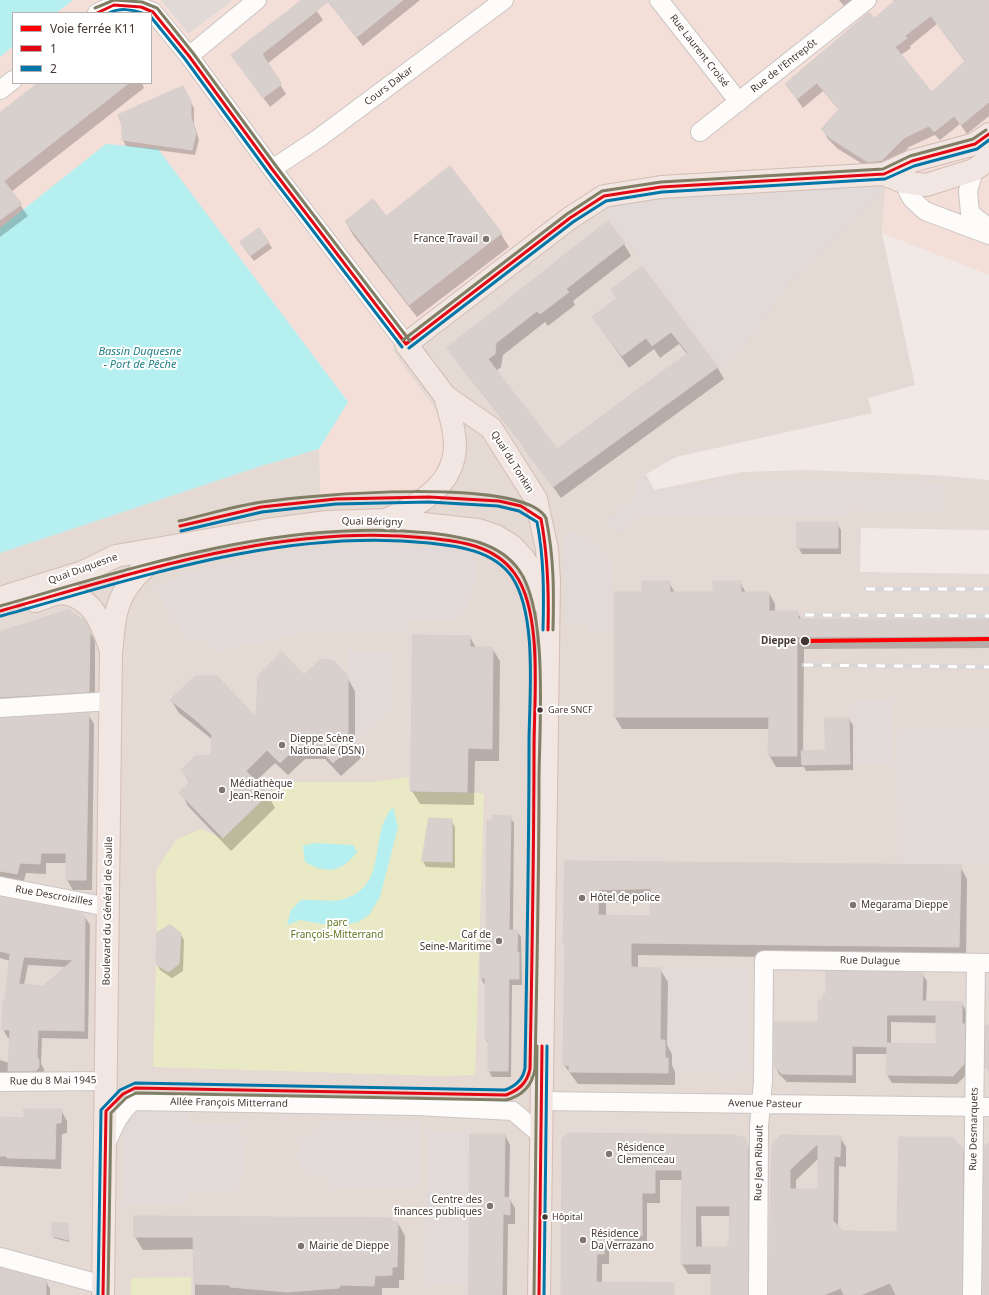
<!DOCTYPE html>
<meta charset="utf-8">
<style>
body{margin:0}
#map{position:relative;width:989px;height:1295px;overflow:hidden;background:#f0e9e6;font-family:"Noto Sans",sans-serif}
canvas{display:block}
.legend{position:absolute;left:12px;top:12px;width:140px;height:72px;box-sizing:border-box;background:#fff;border:1px solid #b5afad;margin:0;padding:5px 7px;list-style:none;font-size:12px;color:#453733}
.legend li{display:flex;align-items:center;gap:8px;height:20px}
.legend b{width:20px;border:1px solid #b5afad}
</style>
<div id="map">
<canvas width="989" height="1295"></canvas>
<ul class="legend">
<li><b style="height:5px;background:#f00"></b>Voie ferrée K11</li>
<li><b style="height:5px;background:#e30613"></b>1</li>
<li><b style="height:5px;background:#0077a8"></b>2</li>
</ul>
</div>
<script>
const ctx = document.querySelector('canvas').getContext('2d');
ctx.lineJoin = 'round';
function fillPath(path, color) { ctx.fillStyle = color; ctx.fill(path, 'evenodd'); }
function stroke(path, color, width, dash) { ctx.strokeStyle = color; ctx.lineWidth = width; ctx.lineCap = dash ? 'butt' : 'round'; ctx.setLineDash(dash || []); ctx.stroke(path); }
function drawText(font, color, halo, rows, align = 'center') {
  ctx.font = font + ' "Noto Sans",sans-serif'; ctx.lineWidth = 4; ctx.setLineDash([]); ctx.textBaseline = 'middle'; ctx.strokeStyle = halo; ctx.fillStyle = color; for (const [text, x, y, turn = 0] of rows) {
    ctx.save(); ctx.translate(x, y); ctx.rotate((+turn || 0) * Math.PI / 180); ctx.textAlign = isNaN(turn) ? turn : align; if (halo) ctx.strokeText(text, 0, 0); ctx.fillText(text, 0, 0); ctx.restore();
  }
}
fillPath(new Path2D(`
 M887,166l-5,67 33,152 -47,13 4,15 -196,44 -30,17 8,16 87,-18 64,-2 129,5 55,5v50l-128,-2 -1,44 129,2v721h-989v-742l261,-87 58,-17 2,48 125,-73 -54,-74 209,-162z`), '#e4d9d3');
fillPath(new Path2D(`
 M73,0h88l27,34 45,-34h756v275l-107,-42 5,-67 -286,22 -209,162 54,74 3,38 -32,30 -96,5 -2,-48 29,-47 -105,-139 -137,-119 -106,84v-171l13,-11v37h138v-70h-95z`), '#f3ded8');
fillPath(new Path2D(`
 M161,0h72l-45,34z`), '#e1d9d6');
fillPath(new Path2D(`
 M408,777l2,15 74,1 -9,282 -34,1 -288,-9 4,-134 -1,-63 20,-30 25,-11 22,9 45,-44 21,-12h85z
 M191,1277v18h-60v-17z`), '#eae9c5');
fillPath(new Path2D(`
 M888,184l-39,40 -51,47 -56,78 -20,20 -124,-167z
 M645,476l8,15 81,-12h142l70,4 -2,30 -95,-3 -2,8 -210,-1 -19,17 -12,-12 32,-28 -4,-12z
 M574,532l17,7 19,22 1,71h-21l-1,-7 -23,-1 -1,-89z
 M379,545l66,3 25,5 7,16 -10,39 -12,12h-46l-1,13h-108l-83,19 -13,-12 -18,2 -30,-55 31,-14 78,-18 54,-8z
 M348,650h45l-1,58 -38,36 -6,-6z
 M854,699h37l2,65 -38,-1z
 M897,729h92v135l-91,-1z
 M661,968l88,1v96l-9,9 -72,-1v-15h-3l-5,-18z
 M141,1108l46,1v13l57,2 2,3 -11,10 10,5 -3,38 -14,13 -42,-2v12l-62,2v-78z
 M319,1121l102,1 -1,59 -10,9 -78,-3 -4,-11 -19,-1 -9,-7 -3,-14 5,-15 16,-5z
 M427,1133l43,1 -1,148h-44z`), '#e1dad8');
fillPath(new Path2D(`
 M0,0h73l-17,13h-43v33l-13,11z
 M106,144l52,5 190,253 -29,47 -58,17 -261,87v-325z
 M393,807l5,20 -18,70 -11,18 -11,7 -14,3 -22,-1 -22,-4 -13,5 4,-15 10,-10c13,-1 30,3 43,-1 46,-14 23,-63 49,-92z
 M314,843l39,2 4,7c-16,20 -29,23 -52,10l-2,-16z`), '#b5efef');
fillPath(new Path2D(`
 M303,0h6l14,20 -56,44 19,30 -16,13 -38,-52z
 M327,0h93l-57,46z
 M839,0h28l-17,13z
 M893,0h96v116l-22,18 -7,-10 -20,16 -5,-5 -26,12 -21,23 -14,1 -36,-22 -10,-10 -5,-10 16,-19 -16,-19 -20,17 -17,-24 88,-64 21,-18zM937,24l28,38 -34,31 -30,-38 10,-7 -1,-2z
 M40,83h102l2,5 -133,104 17,24 -28,21v-123z
 M183,88l11,20v16l5,16 -4,15 -69,-9 -3,-6z
 M386,217l115,17 8,13 -92,70 -64,-82 -7,-13z
 M268,242l4,6 -18,13 -9,-12z
 M624,244l7,12 -58,45 2,4 -27,21 -3,-4 -42,33 -2,12 -5,4 60,79 132,-95 -9,-11 -19,14 -6,-9 -25,19 -36,-51 24,-18 -5,-9 30,-22 75,99 7,12 -163,119 -33,-46 -72,-92 -8,-12z
 M837,523l4,7v24h-39l-4,-7z
 M669,582l6,11h39l26,-11 6,11h23l6,11v8h22l5,8h187v28l-185,1 -1,103 23,-1 23,-32 4,6v45l-47,1 -2,-4h-28l-7,-12 1,-26h-148l-7,-12 28,-124z
 M84,622l11,19v61l-95,8v-77z
 M414,636l56,1 6,11h16l8,13 -1,100h-24l-1,44 -54,-1 -8,-13z
 M304,677h43l8,14v56l6,11 -20,18 -16,-17h-20l-17,16 -13,-12 -20,19 13,13 7,13 -44,43 -43,-45 -7,-13 9,-10 -8,-13 30,-14 1,-16 -34,-27 -8,-13 86,19z
 M88,714l6,10 -2,166h-19l-6,-10v-17h-21v11l-20,-1 -4,15h-22v-169z
 M510,817l4,6 -1,108h4l4,6 1,48h-10l-1,92h-19l-3,-6v-26l-3,-6v-55h-2l-3,-6 6,-47 7,-110z
 M451,820l4,7v41l-29,-1 -3,-6z
 M566,862l394,4 7,13 -1,81 -328,-5v13l22,1 8,13 -1,63 5,9v11l3,7v13l-97,-1 -14,-19 2,-119 -2,-3zM651,902l-1,15 -44,-1v-13z
 M0,898l85,19 5,8 -2,114 -46,-1 -1,26 3,5v6l-44,4v-19l9,3 1,-25h-2l-5,-9 7,-68 -10,-3zM28,965l38,2 -22,20 -20,-2z
 M180,933l4,7 -1,31 -11,7 -12,-8 -3,-6z
 M922,974l5,7 -1,21 36,1 4,8v17l3,5 -1,40 -11,11 -65,-1 -5,-8v-21h-31v29l-69,-1 -8,-8 -4,-8 44,-43zM891,1022l46,1v22l-46,-1z
 M61,1110l6,11v12l-5,1 -1,35 -61,-3v-48l25,1z
 M570,1134l168,2 6,3 6,10 3,146h-41v-21h-24l-6,-10 1,-84h-23v23h-13v43l-38,-1v19h-7v19l68,12h-108zM701,1216h30l-1,29 -2,3h-26z
 M505,1135l5,10 -1,53 6,10v16h-7l-1,71h-37z
 M840,1137l6,10v20l-7,-1 -1,62 5,4 55,1 64,-84 7,11 -2,135h-198l4,-150zM819,1158v32h-23v-10z
 M391,1219l2,3 5,1 7,13 -1,44h-5v8h-17v7h-187l-1,-46 -51,1 -8,-13z
 M67,1225l2,17 -15,-4 -1,-2z
 M0,1269l46,12 4,8v6h-50z`), '#0003');
const building = new Path2D(`
 M302,0h101l-46,37 -29,-35 -66,52 20,30 -19,14 -32,-43z
 M896,0h93v102l-28,23 -7,-9 -20,16 -5,-6 -25,12 -22,22 -14,2 -37,-23 -10,-10 18,-20 -22,-26 -20,16 -12,-15 84,-72 5,6zM931,16l34,45 -33,31 -37,-45 12,-9 -2,-2z
 M38,83h91l-125,98 18,23 -22,16v-107z
 M183,86l8,15v16l5,16 -4,17 -70,-10v-14l-4,-11z
 M450,166l52,67 -93,72 -64,-84 28,-22 13,17z
 M608,221l17,22 -59,46 3,3 -29,22 -3,-3 -41,32 -1,11 -7,5 69,90 131,-96 -17,-21 -19,14 -6,-8 -24,18 -30,-39 25,-19 -6,-8 31,-24 76,101 -165,120 -28,-37 1,-1 -79,-101z
 M259,228l10,14 -19,14 -10,-14z
 M797,522h41v26h-41z
 M642,581h28v11h43v-11h28v11h28v19h29v8h191v17l-192,1v119h-29l1,-39h-155v-125h28z
 M69,610l16,11 5,8 -1,63 -89,5v-65z
 M413,635l57,1v11h23l-1,102 -24,-1 -1,44 -56,-1z
 M282,652l22,23 17,-16 13,2 14,15v62l6,6 -21,19 -16,-17h-19l-18,17 -13,-13 -21,21 22,23 -45,44 -44,-45 11,-12 -9,-11 14,-14 16,-1 1,-20 -15,-14 -27,-21 25,-24h22l39,41 2,-41z
 M89,713l-3,167h-20v-27h-25l-1,11 -20,-1 -3,11 -17,-3v-153z
 M825,718h24l1,46 -48,1 -1,-14 24,-1z
 M493,815l18,1 -2,114h9l-1,22h2v27h-10l-1,92h-20v-32h-3v-61h-5v-48h6l1,-110h6z
 M429,818l23,1v43l-30,-1z
 M565,861l396,4 -2,82 -328,-4v24l30,1 -1,72h5v18h3v15l-99,-1v-6l-6,-1 2,-122h-2l1,-28 -1,-4 1,-4zM651,889l-1,27 -52,-1 1,-25z
 M0,897l82,16v2l3,1 -1,115 -46,-1 -1,27 2,3v7l-3,4h-28l2,-41h-8l1,-29h2l5,-47 -10,-3zM24,957l49,3 -30,26 -24,-2z
 M170,925l11,8 -2,31 -11,8 -12,-8 1,-31z
 M826,971l97,2 -1,28 40,1v22h3l-1,40 -11,12 -67,-1 1,-28 -35,-1v29l-70,-1 -8,-8v-44h44v-22h5v-6h3zM887,1015h49v29l-49,-1z
 M986,1025h3v46l-4,-4z
 M24,1109h38l-1,14h-5l-1,36 -48,-1v-2h-7v-39l24,1z
 M570,1133l164,2 11,3 3,9v148h-37v-31h-30l1,-94h-27v23h-13v43l-38,-1v19h-7l-1,28 78,1v12h-113l1,-156zM696,1206h34l-1,38h-2v3h-31z
 M470,1134h35l-1,63 6,1v17l-7,-1 -1,81h-33z
 M781,1135l60,1 -1,21 -6,-1 -1,65 10,10 54,1 2,-95h53l11,12 -1,146h-66l-6,-12 -29,12h-17l-3,-7 -17,7h-56l4,-151zM818,1144v45h-28v-19z
 M989,1143v152h-7l2,-148z
 M134,1216l257,2 1,3 6,1 -1,45h-5v8l-17,1 -1,10 -34,-1 -1,3 -52,4 -57,-5v-2l-36,-1 -1,-47h-59z
 M53,1222l15,2v16l-16,-4z
 M0,1268l46,12v15h-46z`);
fillPath(building, '#d8d0cd');
stroke(building, '#d8cfcc', 1);
const minor = new Path2D(`
 M659,0l80,102
 M97,13l17,-8h15l12,2 12,5 36,44 83,113 134,175
 M189,56l68,-56
 M0,90l13,-10
 M700,132l167,-132
 M272,169l47,-31 185,-138
 M974,170l-6,21 2,22 19,15
 M903,182l9,17 13,12 64,24
 M0,708l111,-7
 M0,886l108,21
 M0,1082l106,-1
 M542,1101l447,6
 M107,1142c7,-16 12,-29 26,-41l284,5 96,5 28,24
 M0,1257l103,28
 M758,1295l1,-169 4,-45 1,-121 225,3
 M972,1295l4,-332`);
const major = new Path2D(`
 M884,174l19,8 23,3 48,-15 15,-11
 M386,520c32,-14 69,-35 69,-75 0,-17 -6,-33 -10,-49
 M0,598l83,-26 33,-16 150,-26 61,-8 59,-2 92,10 18,6 16,10 12,13 10,16 8,27
 M35,601c8,-2 19,-8 27,-8 30,3 40,30 48,55
 M103,1295l8,-642c2,-16 2,-32 7,-47 8,-25 30,-42 49,-59
 M539,1295l10,-715 -2,-31 -11,-50 -45,-71 -46,-32 -39,-52 164,-126 34,-22 57,-9 223,-13 28,-13 63,-17 14,-10`);
stroke(minor, '#ccc5c3', 20);
stroke(major, '#d3bdb3', 24);
stroke(minor, '#fdfcfb', 18);
stroke(major, '#f1e6e2', 22);
const rail = new Path2D(`
 M866,589h123
 M805,615l184,1
 M804,665l185,2`);
stroke(rail, '#d8d7d7', 4.5);
stroke(rail, '#fff', 3, [9]);
stroke(new Path2D(`
 M97,13l17,-8 27,2 12,5 36,44 83,113 134,175
 M406,344l164,-126 34,-22 57,-9 223,-13 28,-13 63,-17 14,-10
 M180,526l81,-19 75,-8 93,-2 70,4 22,5 20,13c7,37 8,73 7,111
 M0,611c138,-39 281,-88 427,-73 32,3 68,7 88,36 28,39 19,126 19,173 0,107 -2,215 -4,322 -3,14 -11,21 -24,26l-371,-7 -12,6 -17,17 -3,184
 M539,1295l3,-249`), '#e30613', 3);
stroke(new Path2D(`
 M109,13c10,-5 23,-4 33,0
 M151,17l34,42 83,113 134,175
 M409,348l164,-126 33,-21 56,-9 223,-13 29,-13 63,-17 12,-9
 M181,531l81,-19 74,-8 93,-2 69,4 21,5 18,11c7,36 7,71 6,108
 M1,616c140,-39 282,-88 428,-73 30,3 65,8 83,34 26,39 17,122 17,167 0,108 -2,216 -4,324 -2,12 -9,18 -20,22l-370,-7 -15,7 -19,20 -3,185
 M544,1295l3,-249`), '#0077a8', 3);
stroke(new Path2D(`
 M95,8l19,-8 28,2 15,6 36,45 83,113 134,175
 M403,340l164,-126 35,-23 59,-9 222,-13 27,-13 63,-17 13,-9
 M179,521c27,-6 55,-15 83,-19 45,-7 261,-26 284,16 8,39 8,73 7,112
 M0,606c140,-40 283,-88 430,-73 33,4 69,9 89,37 30,42 20,159 20,211 0,96 -2,192 -4,288 -3,17 -13,27 -29,31l-370,-7 -10,5 -15,15 -3,182
 M534,1295l3,-249`), '#807f65', 3);
stroke(new Path2D(`
 M805,641l184,-2`), '#f00', 4);
for (const [x, y, r, color] of [
 [486,239,4,"#817572"],
 [805,641,5,"#453733"],
 [540,710,3.5,"#453733"],
 [282,745,4,"#817572"],
 [222,790,4,"#817572"],
 [582,898,4,"#817572"],
 [853,905,4,"#817572"],
 [499,941,4,"#817572"],
 [609,1154,4,"#817572"],
 [490,1206,4,"#817572"],
 [545,1217,3.5,"#453733"],
 [583,1240,4,"#817572"],
 [301,1246,4,"#817572"]
]) { const dot = new Path2D(); dot.arc(x, y, r, 0, 2 * Math.PI); ctx.fillStyle = color; ctx.fill(dot); stroke(dot, '#fff', 1.5); }
drawText('9px', '#453733', '#fff', [
 ["Gare SNCF",548,710],
 ["Hôpital",552,1217]
], 'left');
drawText('10px', '#453733', '#fff', [
 ["Rue Laurent Croisé",699,51,52],
 ["Rue de l'Entrepôt",784,66,-38],
 ["Cours Dakar",389,86,-37],
 ["Quai du Tonkin",512,462,58],
 ["Quai Bérigny",372,522,1],
 ["Quai Duquesne",83,569,-20],
 ["Rue Descroizilles",54,896,10],
 ["Boulevard du Général de Gaulle",108,911,-89],
 ["Rue Dulague",870,961,1],
 ["Rue du 8 Mai 1945",53,1081,-1],
 ["Allée François Mitterrand",229,1103,1],
 ["Avenue Pasteur",765,1104,1],
 ["Rue Desmarquets",974,1129,-89],
 ["Rue Jean Ribault",759,1163,-89]
]);
drawText('10px', '#453733', '#fff', [
 ["France Travail",478,239,"right"],
 ["Dieppe Scène",290,739],
 ["Nationale (DSN)",290,751],
 ["Médiathèque",230,784],
 ["Jean-Renoir",230,796],
 ["Hôtel de police",590,898],
 ["Megarama Dieppe",861,905],
 ["Caf de",491,935,"right"],
 ["Seine-Maritime",491,947,"right"],
 ["Résidence",617,1148],
 ["Clemenceau",617,1160],
 ["Centre des",482,1200,"right"],
 ["finances publiques",482,1212,"right"],
 ["Résidence",591,1234],
 ["Da Verrazano",591,1246],
 ["Mairie de Dieppe",309,1246]
], 'left');
drawText('bold 10px', '#453733', '#fff', [
 ["Dieppe",796,641]
], 'right');
drawText('10px', '#657924', '#fff', [
 ["parc",337,923],
 ["François-Mitterrand",337,935]
]);
drawText('italic 11px', '#218084', '#fff', [
 ["Bassin Duquesne",140,352],
 ["- Port de Pêche",140,365]
]);
</script>
